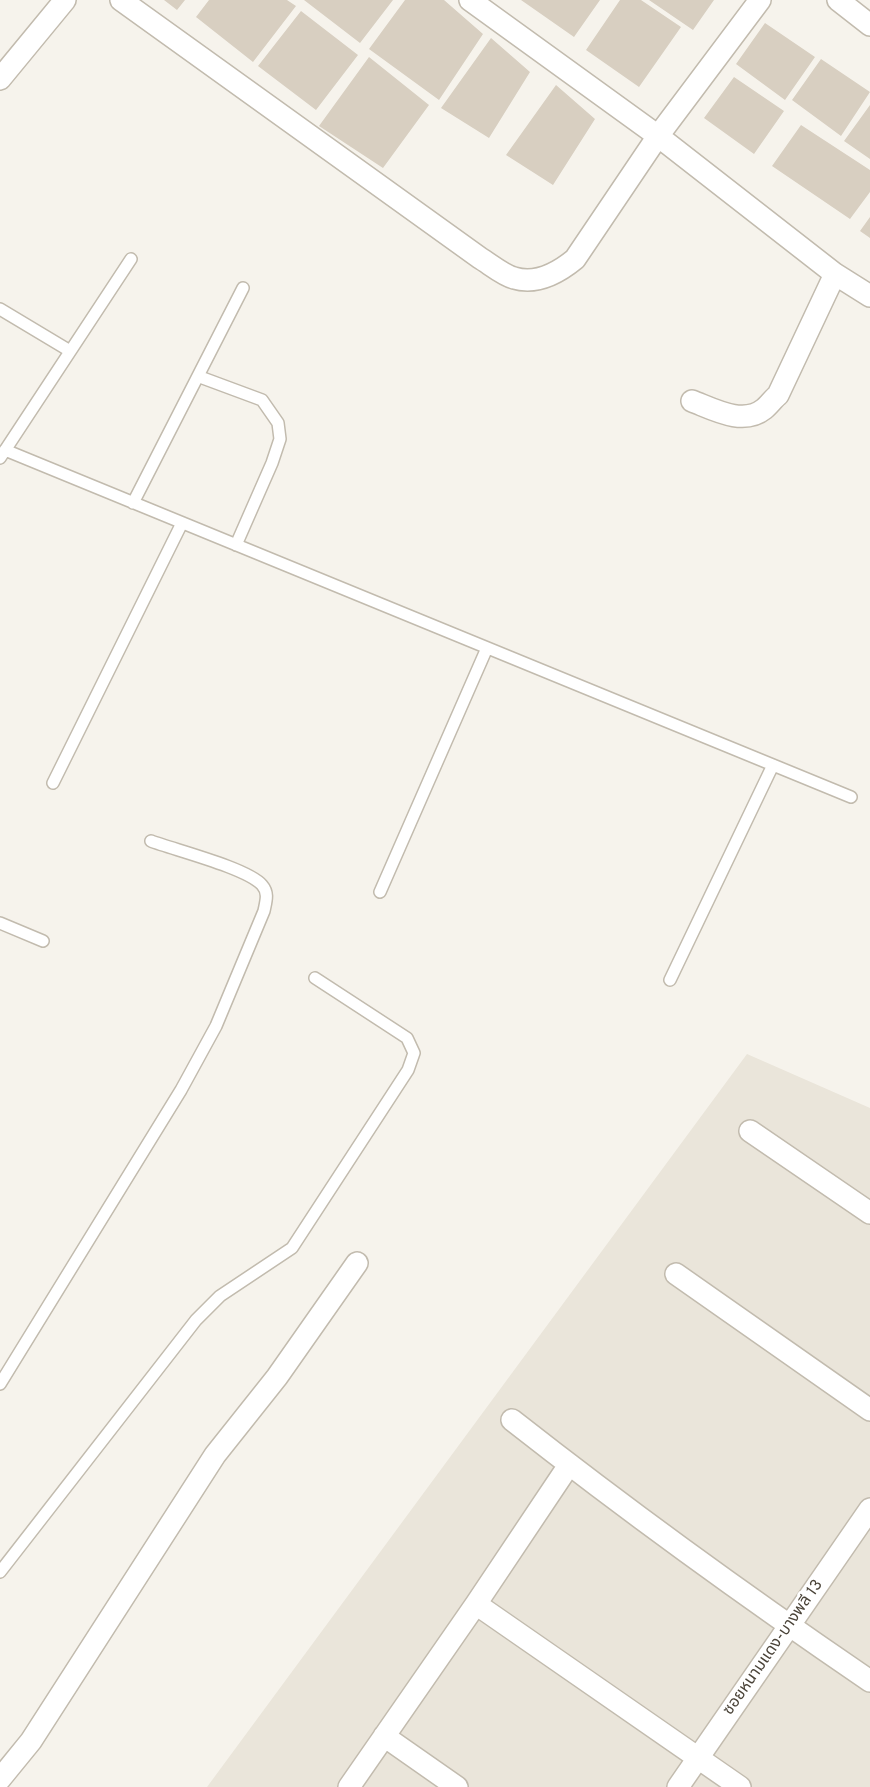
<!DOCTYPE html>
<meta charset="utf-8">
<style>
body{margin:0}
canvas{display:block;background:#f6f3ec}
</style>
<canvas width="870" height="1787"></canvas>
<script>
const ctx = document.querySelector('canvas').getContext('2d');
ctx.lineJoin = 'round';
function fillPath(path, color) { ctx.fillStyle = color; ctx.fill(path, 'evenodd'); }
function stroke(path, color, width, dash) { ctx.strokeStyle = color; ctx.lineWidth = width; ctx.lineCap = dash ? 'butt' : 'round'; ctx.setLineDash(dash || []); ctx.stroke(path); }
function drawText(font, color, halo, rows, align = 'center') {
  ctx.font = font + ' Overpass,"Noto Sans Thai",sans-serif'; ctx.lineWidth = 5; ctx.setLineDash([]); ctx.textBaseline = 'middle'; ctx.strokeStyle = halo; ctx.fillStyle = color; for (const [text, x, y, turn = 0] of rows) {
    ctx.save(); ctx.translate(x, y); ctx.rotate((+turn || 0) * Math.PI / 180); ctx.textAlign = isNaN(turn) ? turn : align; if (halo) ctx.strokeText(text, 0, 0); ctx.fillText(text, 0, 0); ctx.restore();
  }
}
fillPath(new Path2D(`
 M747,1054l123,54v679h-663z`), '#eae5da');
fillPath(new Path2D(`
 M164,0h21l-8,10z
 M209,0h78l9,6 -43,56 -57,-45z
 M304,0h89l-33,43z
 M405,0h39l39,34 -44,66 -70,-51z
 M521,0h79l-26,37z
 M620,0h21l40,27 -42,60 -53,-37z
 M649,0h65l-21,30z
 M301,11l57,44 -42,55 -58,-44z
 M765,23l50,34 -30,43 -49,-36z
 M491,38l39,34 -41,66 -48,-30z
 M369,57l60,48 -46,63 -64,-42z
 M821,59l49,33 -29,44 -49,-36z
 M734,77l50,34 -30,43 -50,-36z
 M556,85l39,34 -42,66 -47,-30z
 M870,105v54l-26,-18z
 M801,125l69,45v22l-20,27 -78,-53z
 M870,217v21l-10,-7z`), '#d8cfc1');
const service = new Path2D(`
 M0,309l70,42
 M200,377l62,23 16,23 2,16 -8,24 -36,82
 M5,450l846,347
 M0,458l131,-199
 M133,503l110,-215
 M53,783l129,-260
 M380,892l107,-244
 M0,923l43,18
 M670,980l103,-215
 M0,1384l181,-294 35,-64 48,-115c2,-10 5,-18 -2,-26 -15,-17 -87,-35 -111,-44
 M0,1572l196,-252 24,-24 72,-48 116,-178 6,-17 -7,-15 -92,-60`);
const minor = new Path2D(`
 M121,0l359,258c10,6 23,17 34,20 23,7 44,-5 61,-19l83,-123 102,-136
 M470,0l188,136 177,138 35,22
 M838,0l32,25
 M0,79l65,-79
 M692,401c21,8 51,25 72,8 5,-4 9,-10 14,-14l57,-121
 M750,1131l120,82
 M676,1274l194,136
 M512,1420c116,91 236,178 358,261
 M476,1604l264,183
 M384,1736l73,51
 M0,1779l31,-38 184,-286 62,-78 80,-114
 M349,1787l127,-183 93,-139
 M678,1787l192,-278`);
stroke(service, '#c2bbae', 14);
stroke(minor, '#c2bbae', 24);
stroke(service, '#fff', 11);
stroke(minor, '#fff', 21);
drawText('16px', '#4b4439', '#fff', [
 ["ซอยหนามแดง-บางพลี 13",774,1648,-55]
]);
</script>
